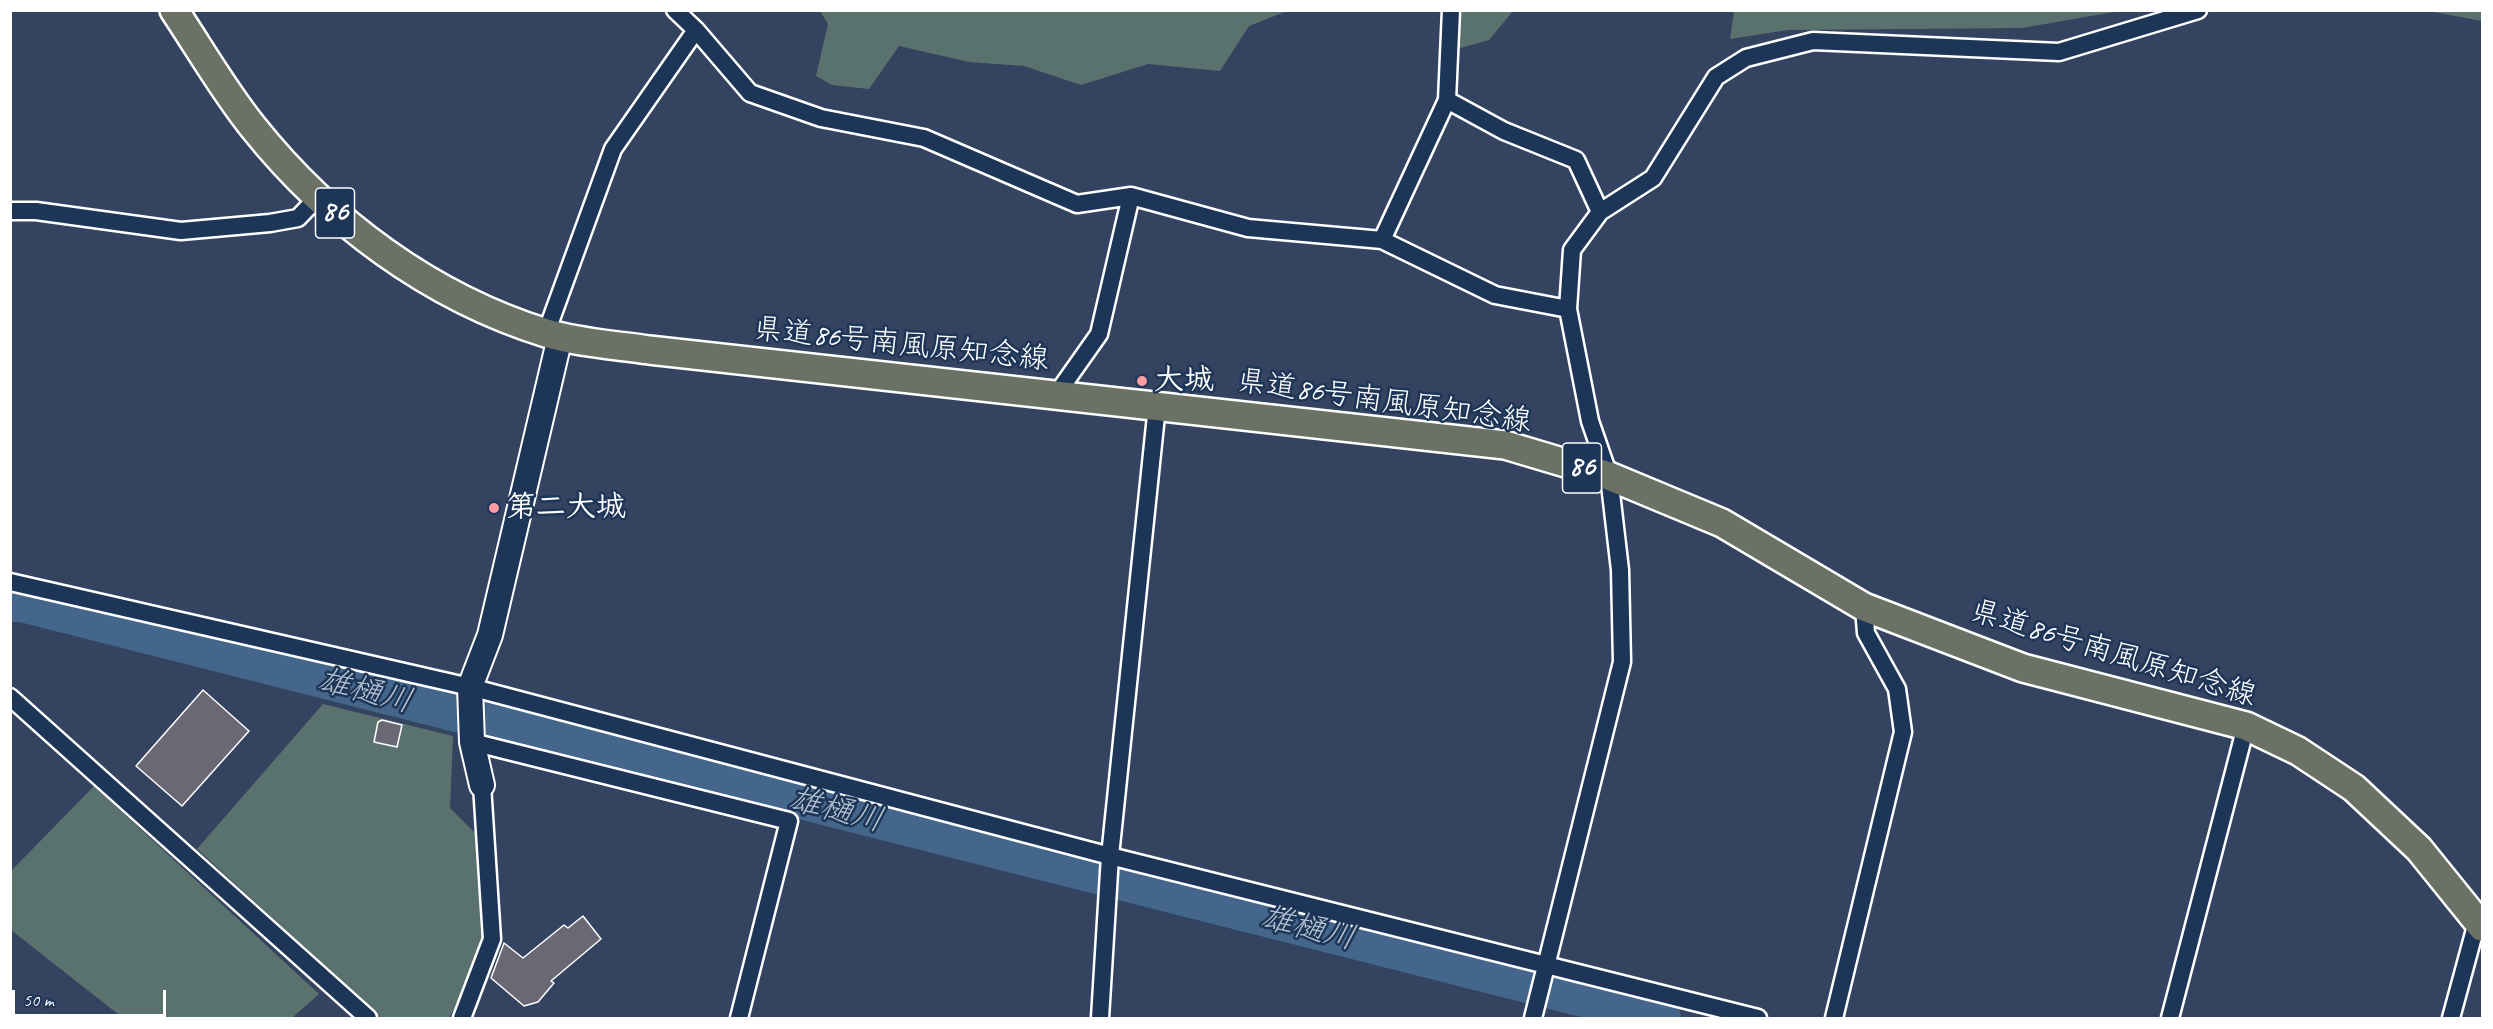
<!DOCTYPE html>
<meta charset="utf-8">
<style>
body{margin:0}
#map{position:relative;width:2493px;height:1029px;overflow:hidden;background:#344460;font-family:Caveat,sans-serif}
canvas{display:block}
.frame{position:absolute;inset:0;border:12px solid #fff;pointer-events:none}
.scale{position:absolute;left:12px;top:990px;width:154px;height:27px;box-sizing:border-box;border:3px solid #fff;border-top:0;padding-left:8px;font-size:18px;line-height:21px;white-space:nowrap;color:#fff;-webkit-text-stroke:4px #1d3557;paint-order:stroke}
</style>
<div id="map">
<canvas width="2493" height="1029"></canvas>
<div class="frame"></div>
<div class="scale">50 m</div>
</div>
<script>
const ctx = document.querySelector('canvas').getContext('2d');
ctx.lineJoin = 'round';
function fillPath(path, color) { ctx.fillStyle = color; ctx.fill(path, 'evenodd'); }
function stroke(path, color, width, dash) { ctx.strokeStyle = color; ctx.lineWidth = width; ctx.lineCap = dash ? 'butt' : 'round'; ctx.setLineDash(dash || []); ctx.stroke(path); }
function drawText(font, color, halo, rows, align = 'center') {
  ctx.font = font + ' Caveat,"Klee One",sans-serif'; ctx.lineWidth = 5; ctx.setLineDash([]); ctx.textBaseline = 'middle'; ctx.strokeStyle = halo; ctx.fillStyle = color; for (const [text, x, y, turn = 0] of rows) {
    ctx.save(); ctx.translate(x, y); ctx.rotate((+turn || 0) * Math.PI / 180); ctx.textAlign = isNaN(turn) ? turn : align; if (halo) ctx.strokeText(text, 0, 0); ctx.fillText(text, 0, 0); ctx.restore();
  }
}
fillPath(new Path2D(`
 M820,11h467l-38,15 -29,45 -72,-7 -67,21 -57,-19 -55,-4 -70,-16 -30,43 -37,-4 -16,-9 12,-52z
 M1461,11h52l-24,29 -32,9z
 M1734,11v-1l386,1 -98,17 -234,2 -58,9z
 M2429,11h53v10z
 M323,704l130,32 -3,72 28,28 5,102 -15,45 -19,35h-68l-184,-169z
 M94,786l225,208 -27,24h-169l-112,-88v-59z`), '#5a726e');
stroke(new Path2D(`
 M10,603h12l1640,415`), '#43668a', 38);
const building = new Path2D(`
 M203,690l46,41 -67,75 -46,-40z
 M382,720l20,5 -5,22 -23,-5 4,-20z
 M583,916l18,23 -50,42 3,2 -16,19 -14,4 -33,-28 13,-35 19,15 41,-33 4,3z`);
fillPath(building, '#6b6875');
stroke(building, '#fff', 1.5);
const street = new Path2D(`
 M675,10l21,20 54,63 71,25 103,20 153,66 54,-8 117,32 134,12 113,55 73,14
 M1447,100l57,31 72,29 24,52
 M10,211h26l145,20 89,-8 28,-5 19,-20
 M1382,240l65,-140 4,-90
 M546,333l67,-184 83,-119
 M1056,395l43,-61 32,-138
 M10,582l460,105 640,169 648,162
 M10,697l358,321
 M472,742l317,79 -50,197
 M462,1018l30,-79 -10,-154
 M1100,1018l10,-162 47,-450
 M1533,1018l89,-356 -2,-92 -11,-94 -19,-55 -22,-112 4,-59 28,-38 53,-34 63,-101 30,-19 67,-17 246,11 139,-42
 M1834,1018l69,-286 -6,-43 -31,-56 -2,-26
 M2170,1018l76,-292
 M2451,1018l26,-96`);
const secondary = new Path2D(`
 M482,785l-10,-43 -2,-55 20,-52 70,-298`);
const primary = new Path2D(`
 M174,10c26,39 50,81 79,117 75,94 177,170 293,206 33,10 69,12 103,17l856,95 104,31 113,47 142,84 159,61 223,58 52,25 56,37 65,61 63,78`);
stroke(street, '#fff', 21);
stroke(secondary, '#fff', 28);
stroke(primary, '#fff', 32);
stroke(street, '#1d3557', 16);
stroke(secondary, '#1d3557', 24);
stroke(primary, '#6b7165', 27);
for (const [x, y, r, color] of [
 [1142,381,6,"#ff9aa2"],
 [494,508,6,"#ff9aa2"]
]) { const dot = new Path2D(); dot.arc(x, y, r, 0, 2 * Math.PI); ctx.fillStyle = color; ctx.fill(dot); stroke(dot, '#1d3557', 2); }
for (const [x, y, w] of [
 [335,213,39],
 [1582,468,39]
]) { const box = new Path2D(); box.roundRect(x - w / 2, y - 25, w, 50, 4.5); ctx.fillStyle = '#1d3557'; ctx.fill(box); stroke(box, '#fff', 1.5); }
drawText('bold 28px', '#fff', null, [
 ["86",335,213],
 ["86",1582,468]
]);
drawText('30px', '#fff', '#1d3557', [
 ["県道86号南風原知念線",901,345,6],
 ["県道86号南風原知念線",1384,402,8],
 ["県道86号南風原知念線",2113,654,17]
]);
drawText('bold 30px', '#fff', '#1d3557', [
 ["大城",1154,381],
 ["第二大城",506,508]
], 'left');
drawText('italic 32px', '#b4c2d0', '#1d3557', [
 ["雄樋川",365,692,14],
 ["雄樋川",836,811,14],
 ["雄樋川",1308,929,14]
]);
</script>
